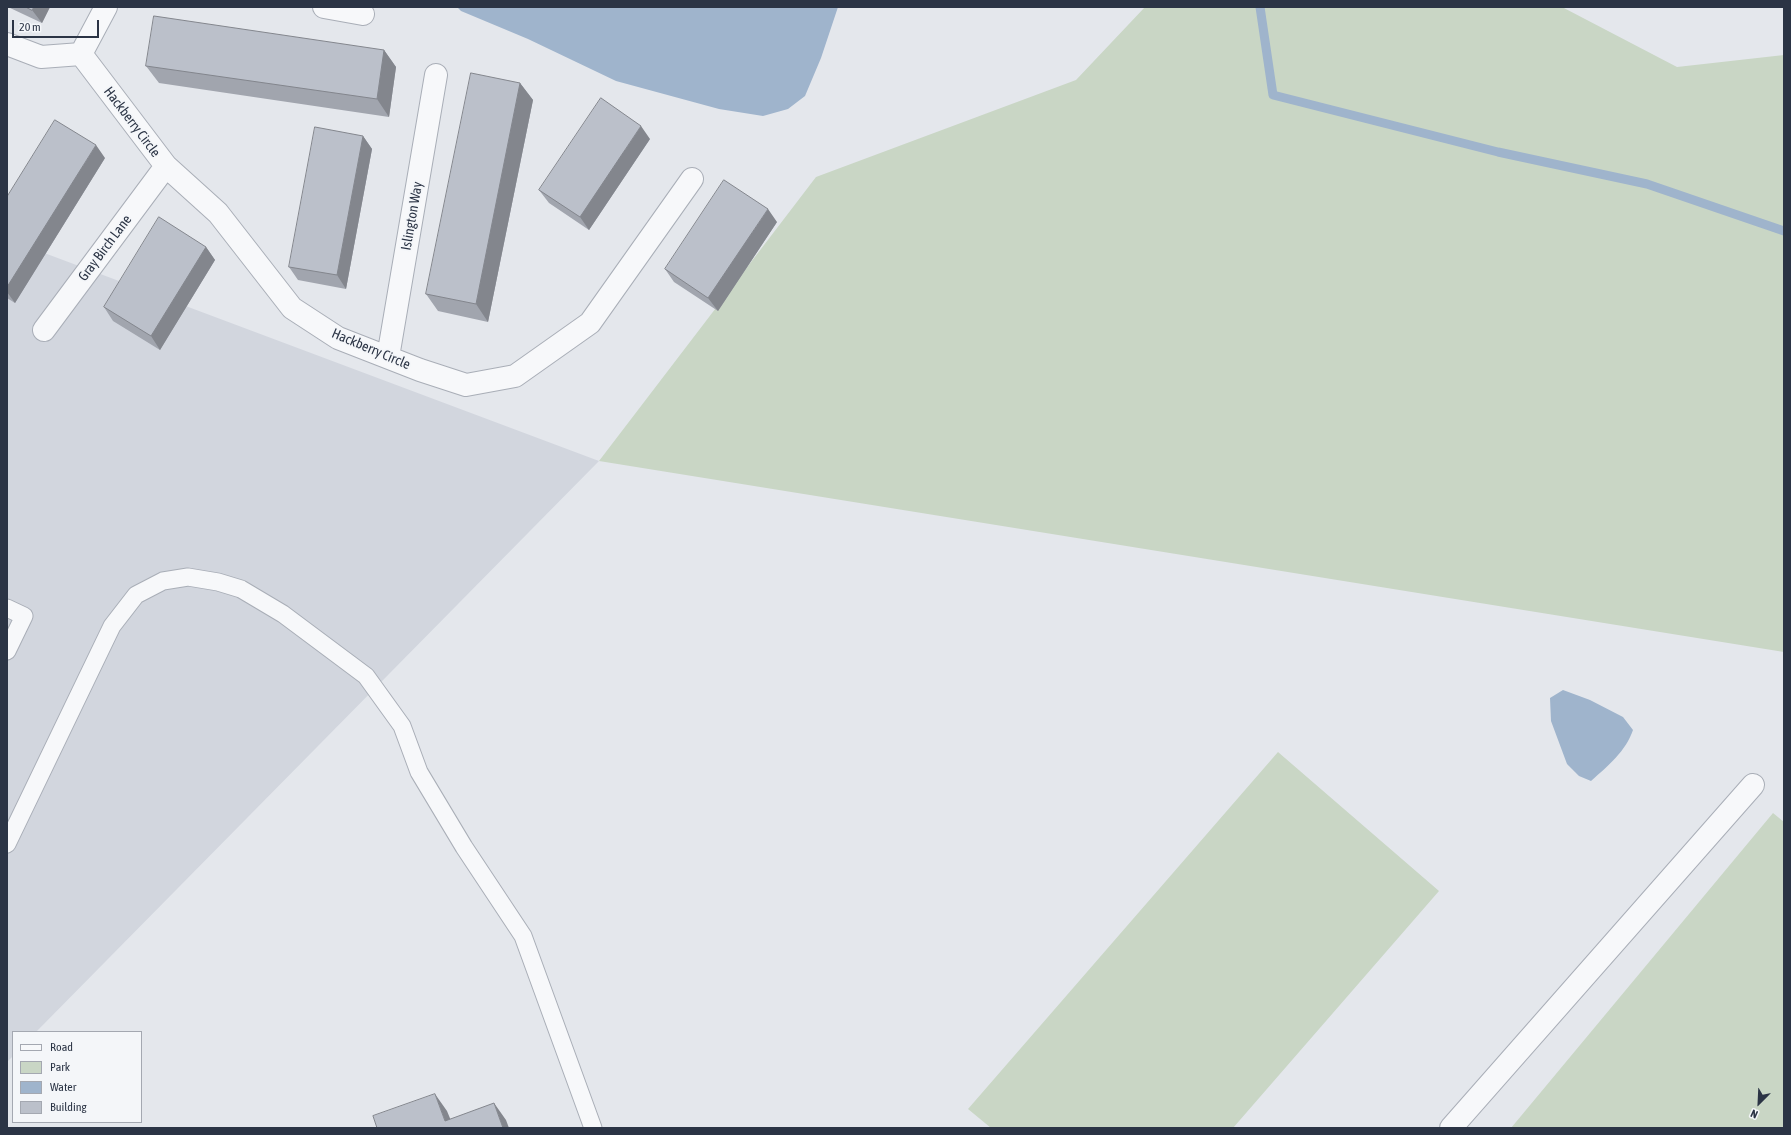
<!DOCTYPE html>
<style>
body{margin:0}
#map{position:relative;width:1791px;height:1135px;overflow:hidden;background:#e4e7ec;font-family:"Asap Condensed",sans-serif}
canvas{display:block}
.frame{position:absolute;inset:0;border:8px solid #2b3445;pointer-events:none}
.legend{position:absolute;left:12px;top:1031px;width:130px;height:92px;box-sizing:border-box;background:#f4f6f9;border:1px solid #a4a8b1;margin:0;padding:5px 7px;list-style:none;font-size:12px;color:#2b3445}
.legend li{display:flex;align-items:center;gap:8px;height:20px}
.legend b{width:20px;border:1px solid #a4a8b1}
.north{position:absolute;left:1739px;top:1083px;width:40px;height:40px;-webkit-text-stroke:3px #f4f6f9;paint-order:stroke;rotate:204deg;font-size:11px;font-weight:700;line-height:16px;text-align:center;color:#2b3445}
.north::after{content:'';display:block;margin:auto;width:14px;height:18px;background:#2b3445;clip-path:polygon(50% 0,100% 100%,50% 72%,0 100%)}
.scale{position:absolute;left:12px;top:20px;width:87px;height:18px;box-sizing:border-box;border:2px solid #2b3445;border-top:0;padding-left:5px;font-size:12px;line-height:14px;white-space:nowrap;color:#2b3445;-webkit-text-stroke:3px #f4f6f9;paint-order:stroke}
</style>
<div id="map">
<canvas width="1791" height="1135"></canvas>
<div class="frame"></div>
<ul class="legend">
<li><b style="height:5px;background:#f7f8fa"></b>Road</li>
<li><b style="height:11px;background:#c9d6c5"></b>Park</li>
<li><b style="height:11px;background:#9fb4cc"></b>Water</li>
<li><b style="height:11px;background:#bbc0ca"></b>Building</li>
</ul>
<div class="north">N</div>
<div class="scale">20 m</div>
</div>
<script>
const ctx = document.querySelector('canvas').getContext('2d');
ctx.lineJoin = 'round';
function fillPath(path, color) { ctx.fillStyle = color; ctx.fill(path, 'evenodd'); }
function stroke(path, color, width, dash) { ctx.strokeStyle = color; ctx.lineWidth = width; ctx.lineCap = dash ? 'butt' : 'round'; ctx.setLineDash(dash || []); ctx.stroke(path); }
function drawText(font, color, halo, rows, align = 'center') {
  ctx.font = font + ' "Asap Condensed",sans-serif'; ctx.lineWidth = 3.5; ctx.setLineDash([]); ctx.textBaseline = 'middle'; ctx.strokeStyle = halo; ctx.fillStyle = color; for (const [text, x, y, turn = 0] of rows) {
    ctx.save(); ctx.translate(x, y); ctx.rotate((+turn || 0) * Math.PI / 180); ctx.textAlign = isNaN(turn) ? turn : align; if (halo) ctx.strokeText(text, 0, 0); ctx.fillText(text, 0, 0); ctx.restore();
  }
}
fillPath(new Path2D(`
 M7,239l592,222 -563,571h-23v24l-6,6z`), '#d2d6de');
fillPath(new Path2D(`
 M1145,7h417l115,60 107,-12v597l-1185,-191 217,-284 260,-97z
 M1278,752l161,139 -206,237h-242l-23,-19z
 M1773,813l11,9v306h-273z`), '#c9d6c5');
fillPath(new Path2D(`
 M457,7h381l-17,51 -16,38 -17,13 -25,7 -44,-7 -103,-28 -88,-42 -67,-28z
 M1563,690l27,10 33,17 10,13c-7,21 -25,36 -42,51l-12,-5 -12,-12 -16,-43 -1,-23z`), '#9fb4cc');
stroke(new Path2D(`
 M1260,7l13,88 225,57 149,32 137,47`), '#9fb4cc', 9);
const service = new Path2D(`
 M7,608l17,8 -17,35
 M7,844l105,-218 24,-31 27,-14 25,-4 30,5 23,7 42,25 83,62 36,50 17,46 45,75 59,89 70,192`);
const minor = new Path2D(`
 M324,7l39,7
 M7,44l34,13 40,-3
 M81,54l85,112 52,47 74,95 46,30 82,32 46,15 49,-9 75,-53 102,-144
 M81,54l25,-47
 M44,330l122,-164
 M388,357l48,-282
 M1451,1128l302,-343`);
stroke(service, '#a9aeb7', 19);
stroke(minor, '#a9aeb7', 24);
stroke(service, '#f7f8fa', 17);
stroke(minor, '#f7f8fa', 22);
fillPath(new Path2D(`
 M8,7h42l-8,16z
 M384,50l12,17 -7,50 -230,-34 -13,-17z
 M520,83l13,17 -45,222 -50,-11 -12,-17z
 M363,136l9,13 -26,140 -48,-9 -9,-13z
 M650,139l-61,91 -40,-27 -10,-13z
 M105,158l-90,145 -8,-5v-101z
 M777,222l-59,89 -44,-29 -9,-13z
 M206,247l9,13 -55,90 -47,-29 -9,-14z`), '#a1a5ae');
fillPath(new Path2D(`
 M34,7h16l-8,16 -10,-13z
 M384,50l12,17 -7,50 -12,-18z
 M520,83l13,17 -45,222 -12,-18z
 M641,126l9,13 -61,91 -9,-13z
 M363,136l9,13 -26,140 -9,-14z
 M96,145l9,13 -90,145 -8,-11v-5z
 M768,209l9,13 -59,89 -10,-13z
 M206,247l9,13 -55,90 -9,-14z
 M435,1094l12,17 7,17 -9,-7z
 M494,1103l12,17 3,8h-6z`), '#83868d');
const building = new Path2D(`
 M26,7h8l-2,3z
 M154,16l230,34 -7,49 -231,-33z
 M471,73l49,10 -44,221 -50,-10z
 M601,98l40,28 -61,91 -41,-27z
 M55,120l41,25 -89,142v-90z
 M315,127l48,9 -26,139 -48,-8z
 M724,180l44,29 -60,89 -43,-29z
 M159,217l47,30 -55,89 -47,-29z
 M435,1094l10,27 49,-18 9,25h-126l-4,-12z`);
fillPath(building, '#bbc0ca');
stroke(building, '#83868d', 1);
drawText('14px', '#2b3445', '#f4f6f9', [
 ["Hackberry Circle",132,122,53],
 ["Islington Way",412,216,-80],
 ["Gray Birch Lane",105,248,-53],
 ["Hackberry Circle",371,349,23]
]);
</script>
